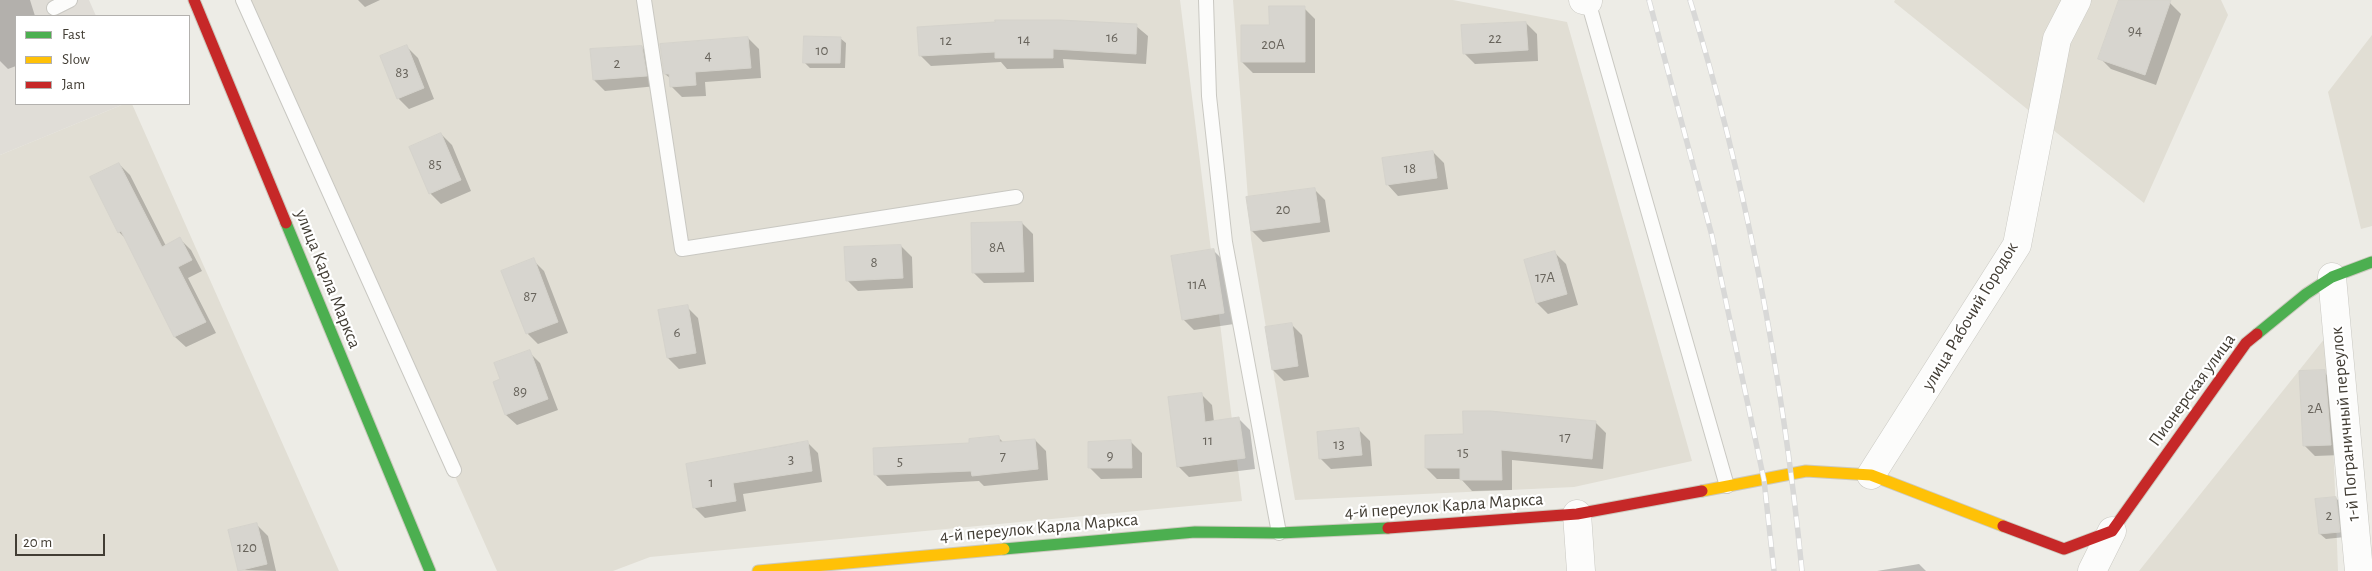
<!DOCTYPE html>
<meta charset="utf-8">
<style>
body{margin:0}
#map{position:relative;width:2372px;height:571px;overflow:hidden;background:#edece6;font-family:"Alegreya Sans",sans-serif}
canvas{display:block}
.legend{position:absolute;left:15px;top:15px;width:175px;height:90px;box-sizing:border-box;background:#fff;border:1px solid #b3b1ae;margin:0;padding:6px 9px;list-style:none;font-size:15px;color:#423d34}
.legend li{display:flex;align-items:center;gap:10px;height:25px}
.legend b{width:25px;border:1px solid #b3b1ae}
.scale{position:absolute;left:15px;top:534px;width:90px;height:22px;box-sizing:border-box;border:2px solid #423d34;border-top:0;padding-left:6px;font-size:15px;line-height:18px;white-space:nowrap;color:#423d34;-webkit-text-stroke:4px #fff;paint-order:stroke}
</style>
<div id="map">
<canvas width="2372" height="571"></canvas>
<ul class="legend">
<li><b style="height:6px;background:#4caf50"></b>Fast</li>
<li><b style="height:6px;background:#ffc107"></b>Slow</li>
<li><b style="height:6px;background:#c62828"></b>Jam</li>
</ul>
<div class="scale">20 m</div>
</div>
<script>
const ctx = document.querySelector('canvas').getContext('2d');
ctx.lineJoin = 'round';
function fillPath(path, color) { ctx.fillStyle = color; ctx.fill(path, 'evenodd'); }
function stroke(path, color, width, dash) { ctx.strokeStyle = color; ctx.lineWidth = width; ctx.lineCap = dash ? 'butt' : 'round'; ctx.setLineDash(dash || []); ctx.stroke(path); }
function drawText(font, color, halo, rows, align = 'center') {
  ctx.font = font + ' "Alegreya Sans",sans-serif'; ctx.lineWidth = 4.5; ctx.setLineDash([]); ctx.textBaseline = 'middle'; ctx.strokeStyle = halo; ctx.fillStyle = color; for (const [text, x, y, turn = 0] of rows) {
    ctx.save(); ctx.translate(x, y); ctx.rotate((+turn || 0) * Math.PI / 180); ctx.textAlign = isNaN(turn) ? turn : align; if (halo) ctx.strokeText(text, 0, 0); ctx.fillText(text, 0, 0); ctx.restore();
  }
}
fillPath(new Path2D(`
 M243,0h937l62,501 -592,56 -37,14h-116z
 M1233,0h220l114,22 125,439 -118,26 -279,13 -44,-261z
 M1895,0h326l7,15 -84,188 -250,-201z
 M2372,35v191l-11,3 -33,-137z
 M124,104h8l207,467h-339v-416z
 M2329,333l9,238h-199z`), '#e1ded4');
fillPath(new Path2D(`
 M0,0h89l7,16h-80v88h108l-124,51z`), '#e0ddd7');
fillPath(new Path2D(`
 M0,0h30l5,16h-19v50l-8,3 -8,-8z
 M358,0h22l-15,7z
 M2120,0h41l9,3 11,11 -25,71 -45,-16 -11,-11z
 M1304,8l11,11v54h-62l-11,-11 28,-36z
 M1526,23l11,11 1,27 -63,3 -11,-11z
 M1136,26l12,10 -2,28 -83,-5 1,9 -57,1 -6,-7 -70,4 -11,-11z
 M748,38l11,11 2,29 -56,4 1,14 -24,1 -11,-11 -1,-8 -5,-4z
 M840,38l6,5 -1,25h-35l-6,-6z
 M407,47l11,11 16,41 -25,10 -11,-11z
 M642,47l11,11 4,28 -52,5 -11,-11z
 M441,134l11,11 19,46 -30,13 -11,-11z
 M1433,152l11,11 4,26 -50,7 -10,-11 -4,-26z
 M119,164l11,11 36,71 14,-7 11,11 11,21 -14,7 28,55 -30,14 -11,-10 -48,-97 -8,-8 -27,-54z
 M1314,189l11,11 5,32 -67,10 -11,-11z
 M1022,223l11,11 1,48 -50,1 -11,-11z
 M901,246l11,11 1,31 -55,3 -11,-11z
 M1213,250l11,11 10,63 -40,6 -11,-11z
 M1555,253l11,11 12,41 -30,9 -11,-11z
 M533,260l11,11 24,62 -30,11 -11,-11z
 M687,307l11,11 8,46 -27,5 -11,-11z
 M1291,324l11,11 7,42 -25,4 -11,-11z
 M529,352l11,11 18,47 -41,15 -11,-10 -4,-35z
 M2324,372l11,11 6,72 -26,1 -11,-11z
 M1201,394l11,11 2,17 25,-3 11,11 5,39 -66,8 -11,-11z
 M1595,422l11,11 -3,36 -91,-9v30l-40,1 -11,-12h-24l-11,-11 38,-32z
 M1359,430l11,11 2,25 -41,3 -11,-11z
 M999,438l5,5 31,-3 11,11 2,29 -64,6 -5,-5 -92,5 -11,-11z
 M807,442l11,11 4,29 -79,12 3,17 -41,7 -11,-11 77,-56v-3z
 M1131,442l11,11v25l-41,1 -11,-11z
 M2336,498l6,6 3,33 -19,2 -6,-5z
 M257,525l11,11 8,35 -37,-1z
 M1919,564l7,7h-49z`), '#0003');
const building = new Path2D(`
 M2119,0h52l-26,75 -47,-16z
 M1269,6h36v56h-64v-37h28z
 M995,20h65l77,4 -1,30 -83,-5v9h-58v-6l-76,4 -2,-29 78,-5z
 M1526,22l2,28 -65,4 -2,-29z
 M804,36l37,1 -1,26h-37z
 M748,37l3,31 -56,4 1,13 -26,2 -1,-13h-5l-4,-30z
 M407,45l17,43 -27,11 -17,-43z
 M642,46l5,30 -54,4 -3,-31z
 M441,133l20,47 -32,14 -20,-47z
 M1433,151l4,27 -51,7 -4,-27z
 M119,163l43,84 18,-10 12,23 -14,7 28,55 -32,15 -53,-106 -3,2 -28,-56z
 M1315,188l5,34 -69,9 -5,-34z
 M1022,222l2,50 -52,1 -1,-50z
 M901,245l2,33 -57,3 -2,-34z
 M1214,249l10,64 -42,7 -11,-64z
 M1555,251l12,43 -31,9 -12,-43z
 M534,258l24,64 -32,12 -25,-63z
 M688,305l8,48 -29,5 -9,-48z
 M1292,323l6,43 -26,4 -7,-43z
 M530,350l18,49 -43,16 -12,-33 7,-3 -6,-16z
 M2325,370l6,75 -28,1 -4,-75z
 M1202,393l3,29 34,-5 6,41 -68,9 -9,-70z
 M1463,411h27l106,10 -4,38 -91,-9 1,30h-42v-12h-35v-33l38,-1z
 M1359,428l3,27 -43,4 -2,-27z
 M999,436l1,6 35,-3 3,30 -66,7 -1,-5 -97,4 -1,-27 96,-5v-4z
 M1131,440l1,28h-44v-26z
 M808,441l4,30 -79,12 3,18 -43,7 -7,-44z
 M2336,497l4,35 -21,2 -4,-35z
 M257,523l10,41 -29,7 -10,-41z`);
fillPath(building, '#d7d5cf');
stroke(building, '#d5d3cc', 1);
const lane = new Path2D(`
 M243,0l211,470
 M644,0l38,249 334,-52
 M1206,0l3,96 16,146 54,291
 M1588,1l139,485
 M54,8l16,-8`);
const street = new Path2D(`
 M1583,0l5,1
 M2332,277l27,294
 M1871,475l146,-230 40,-206 20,-39
 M1577,514l4,57
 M2092,571l20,-40`);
const fast = new Path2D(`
 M286,223l144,348
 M2257,334l49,-40 26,-17 40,-15
 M1004,549l191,-17 84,1 109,-5`);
const slow = new Path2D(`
 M1702,491l104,-20 65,4 132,51
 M758,571l246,-22`);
const jam = new Path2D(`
 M194,0l92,223
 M2003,526l61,23 48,-18 134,-188 11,-9
 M1388,528l189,-14 125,-23`);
stroke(lane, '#c9c8c2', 16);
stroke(street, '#c9c8c2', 29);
stroke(fast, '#ccc9be', 13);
stroke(slow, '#ccc9be', 13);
stroke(jam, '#ccc9be', 13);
stroke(lane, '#fcfcfb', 14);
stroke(street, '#fcfcfb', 28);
stroke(fast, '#4caf50', 11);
stroke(slow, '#ffc107', 11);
stroke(jam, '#c62828', 11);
const rail = new Path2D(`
 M1649,0l63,236 52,244 10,91
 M1690,0c57,185 93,378 112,571`);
stroke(rail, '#d8d8d7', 5.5);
stroke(rail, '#fff', 4, [11]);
drawText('15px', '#68645c', null, [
 ["94",2135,30],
 ["16",1112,37],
 ["22",1495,38],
 ["14",1024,39],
 ["12",946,40],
 ["20А",1273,44],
 ["10",822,50],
 ["4",708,55],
 ["2",617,63],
 ["83",402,72],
 ["85",435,164],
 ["18",1410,168],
 ["20",1283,209],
 ["8А",997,247],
 ["8",874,262],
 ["17А",1545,277],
 ["11А",1197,284],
 ["87",530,296],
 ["6",677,332],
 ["89",520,391],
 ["2А",2315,408],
 ["17",1565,437],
 ["11",1208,440],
 ["13",1339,444],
 ["15",1463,452],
 ["9",1110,455],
 ["7",1003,456],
 ["3",791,459],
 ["5",900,461],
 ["1",711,482],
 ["2",2329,515],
 ["120",247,547]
]);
drawText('18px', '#423d34', '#fff', [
 ["улица Карла Маркса",328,279,68],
 ["улица Рабочий Городок",1970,316,-59],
 ["Пионерская улица",2192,390,-54],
 ["1-й Пограничный переулок",2345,424,-95],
 ["4-й переулок Карла Маркса",1444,506,-4],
 ["4-й переулок Карла Маркса",1039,528,-5]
]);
</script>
